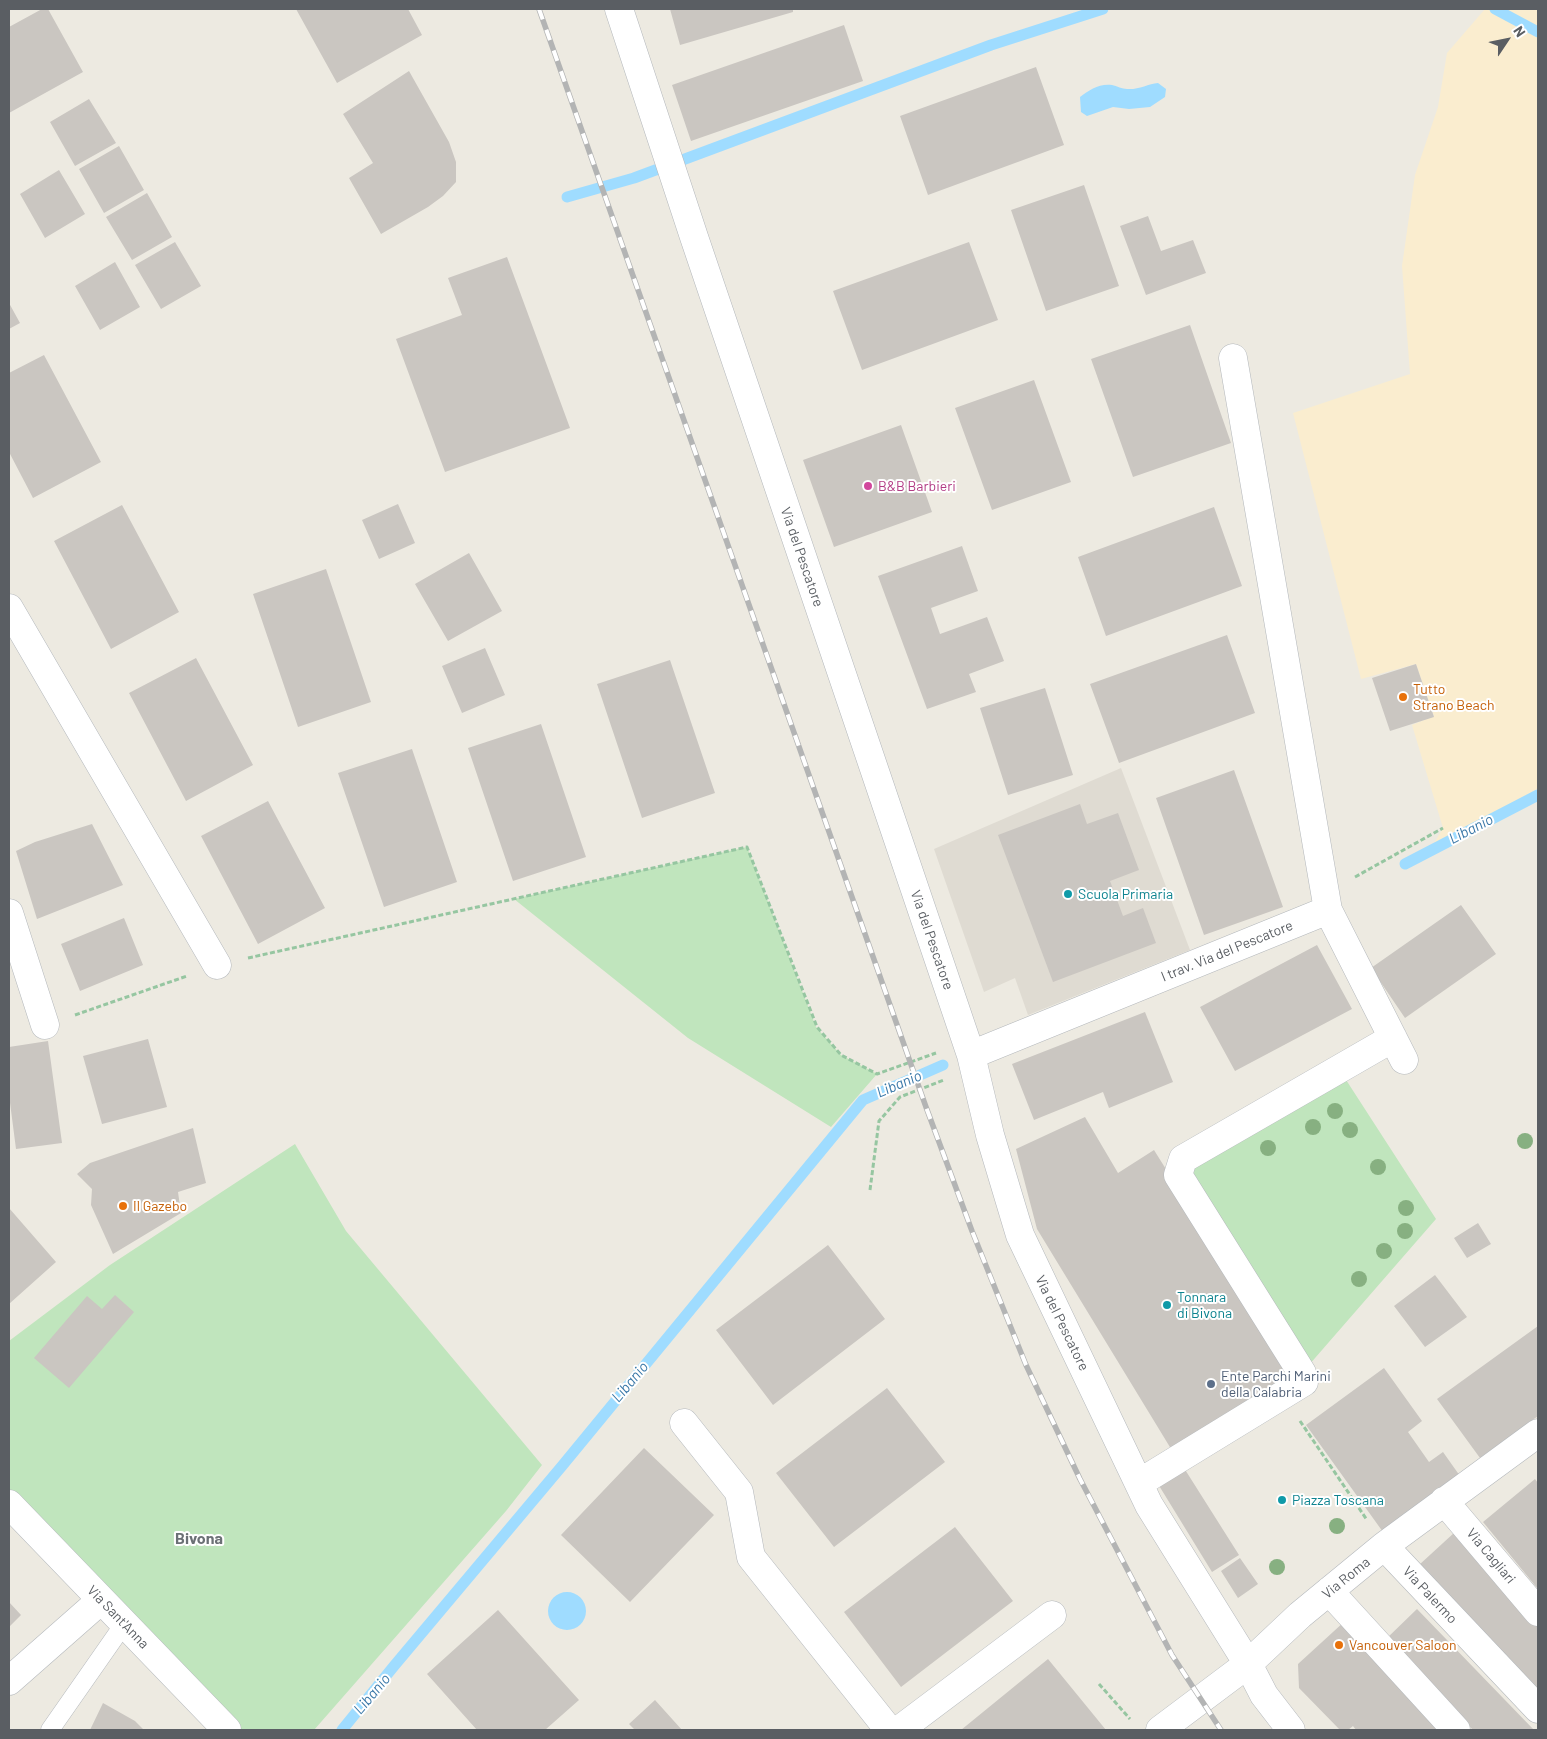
<!DOCTYPE html>
<style>
body{margin:0}
#map{position:relative;width:1547px;height:1739px;overflow:hidden;background:#edeae1;font-family:Barlow,sans-serif}
canvas{display:block}
.frame{position:absolute;inset:0;border:10px solid #5a5e63;pointer-events:none}
.north{position:absolute;left:1482px;top:15px;width:50px;height:50px;-webkit-text-stroke:4px #fff;paint-order:stroke;rotate:56deg;font-size:14px;font-weight:700;line-height:20px;text-align:center;color:#5a5e63}
.north::after{content:'';display:block;margin:auto;width:18px;height:22px;background:#5a5e63;clip-path:polygon(50% 0,100% 100%,50% 72%,0 100%)}
</style>
<div id="map">
<canvas width="1547" height="1739"></canvas>
<div class="frame"></div>
<div class="north">N</div>
</div>
<script>
const ctx = document.querySelector('canvas').getContext('2d');
ctx.lineJoin = 'round';
function fillPath(path, color) { ctx.fillStyle = color; ctx.fill(path, 'evenodd'); }
function stroke(path, color, width, dash) { ctx.strokeStyle = color; ctx.lineWidth = width; ctx.lineCap = dash ? 'butt' : 'round'; ctx.setLineDash(dash || []); ctx.stroke(path); }
function drawText(font, color, halo, rows, align = 'center') {
  ctx.font = font + ' Barlow,sans-serif'; ctx.lineWidth = 4; ctx.setLineDash([]); ctx.textBaseline = 'middle'; ctx.strokeStyle = halo; ctx.fillStyle = color; for (const [text, x, y, turn = 0] of rows) {
    ctx.save(); ctx.translate(x, y); ctx.rotate((+turn || 0) * Math.PI / 180); ctx.textAlign = isNaN(turn) ? turn : align; if (halo) ctx.strokeText(text, 0, 0); ctx.fillText(text, 0, 0); ctx.restore();
  }
}
fillPath(new Path2D(`
 M1121,768l69,182 -162,65 -13,-37 -31,14 -50,-143z`), '#dfdbd2');
fillPath(new Path2D(`
 M747,847l69,180 25,28 36,19 -46,53 -143,-89 -174,-139z
 M1339,1069l97,150 -134,154 -119,-214z
 M295,1144l51,87 196,234 -36,46 -192,219h-87l-218,-226v-163l101,-76z`), '#c0e5bd');
fillPath(new Path2D(`
 M1485,9h53v779l-34,21 -71,36 10,-17 -31,-103 22,-9 -18,-52 -55,15 -68,-266 117,-39 -8,-108 13,-91 23,-68 9,-54z`), '#faedcf');
fillPath(new Path2D(`
 M1158,83l8,6 -1,8 -15,10 -21,2 -16,-2 -26,9 -6,-4 -1,-15c9,-7 20,-14 32,-12 5,1 10,4 15,4 11,1 21,-5 31,-6z
 M548 1611a19 19 0 1 1 38 0a19 19 0 1 1-38 0Z`), '#9fdcff');
stroke(new Path2D(`
 M1495,9l43,23
 M567,197l67,-19 357,-133 112,-36
 M1405,864l133,-69
 M342,1730l52,-64 168,-200 301,-366 80,-35`), '#9fdcff', 11);
fillPath(new Path2D(`
 M42,9h6l35,63 -74,41v-86z
 M296,9h112l14,26 -85,48z
 M670,9h123v3l-113,33z
 M844,25l19,56 -172,60 -19,-56z
 M1036,67l28,78 -136,50 -28,-79z
 M409,71l40,71 7,20v20l-13,14 -15,11 -47,27 -32,-56 24,-15 -30,-49z
 M89,99l27,44 -41,23 -25,-44z
 M119,146l25,44 -40,23 -25,-44z
 M59,170l26,44 -40,24 -25,-44z
 M1084,185l35,101 -73,25 -35,-101z
 M147,193l25,44 -40,23 -26,-43z
 M1148,216l13,35 32,-11 13,33 -60,22 -26,-69z
 M175,242l26,44 -40,23 -26,-44z
 M969,242l29,78 -136,50 -29,-79z
 M507,257l63,171 -125,44 -49,-133 66,-24 -14,-37z
 M115,262l25,45 -40,23 -25,-44z
 M9,303l11,20 -11,6z
 M1190,325l41,118 -98,34 -42,-118z
 M44,355l57,107 -68,36 -24,-46v-79z
 M1034,380l37,102 -79,28 -37,-102z
 M901,425l31,87 -98,35 -31,-87z
 M398,504l17,39 -36,16 -17,-39z
 M122,505l57,107 -68,37 -57,-108z
 M1214,507l28,79 -136,50 -28,-79z
 M962,546l16,45 -47,17 9,26 47,-17 17,44 -35,13 7,18 -49,17 -49,-133z
 M469,553l33,58 -54,30 -33,-57z
 M326,569l45,133 -73,25 -45,-133z
 M1227,635l28,78 -136,50 -29,-79z
 M485,648l20,47 -43,18 -20,-47z
 M196,658l57,107 -67,36 -57,-108z
 M670,660l45,133 -73,25 -45,-134z
 M1416,664l18,53 -44,14 -18,-53z
 M1045,688l28,87 -65,20 -28,-87z
 M541,724l45,133 -73,24 -45,-133z
 M412,749l45,133 -73,25 -46,-134z
 M1234,770l49,137 -79,28 -48,-137z
 M268,801l57,107 -67,36 -57,-108z
 M1080,804l7,20 31,-11 21,57 -29,11 13,35 20,-8 13,35 -103,39 -55,-147z
 M92,824l31,61 -86,34 -21,-68 19,-9z
 M1461,905l35,49 -91,64 -34,-50z
 M124,918l19,47 -63,26 -19,-47z
 M1317,945l35,64 -117,62 -35,-64z
 M1145,1012l28,70 -64,26 -6,-16 -69,28 -22,-56z
 M148,1039l19,68 -65,17 -19,-68z
 M48,1041l14,102 -46,6 -7,-54v-48z
 M1085,1117l33,56 36,-23 144,231 -122,76 -139,-228 -21,-80z
 M193,1128l13,55 -28,9 3,21 -68,41 -22,-49 1,-16 -15,-15 13,-11z
 M9,1208l47,54 -47,42z
 M1478,1223l13,21 -24,14 -13,-20z
 M828,1245l57,74 -112,86 -57,-75z
 M1435,1275l32,42 -42,30 -31,-41z
 M115,1295l19,17 -65,76 -35,-30 53,-62 15,13z
 M1538,1326v90l-58,42 -43,-59z
 M1384,1368l38,53 -14,11 21,30 14,-10 17,24 -77,56 -77,-107z
 M887,1388l58,74 -111,85 -58,-74z
 M644,1448l70,67 -84,87 -69,-67z
 M1184,1468l55,87 -27,17 -54,-88z
 M1535,1479l3,4v106l-55,-67z
 M955,1527l58,74 -112,86 -57,-75z
 M1455,1532l83,93v72l-119,-132z
 M1240,1558l18,26 -20,14 -17,-27z
 M9,1602l12,13 -12,12z
 M1417,1609l117,121h-61l-88,-90z
 M498,1610l81,90 -34,30h-68l-50,-56z
 M1345,1621l101,109h-90l-3,-4 -5,4h-8l-41,-42 -1,-24z
 M1048,1659l58,71h-145z
 M655,1700l27,30h-47l-6,-6z
 M103,1703l32,18 9,9h-54z`), '#cac6c1');
const lane = new Path2D(`
 M50,1730l74,-106`);
const street = new Path2D(`
 M619,9l75,228 277,818 19,80 30,100 129,270 99,159 16,31 27,35
 M1233,358l95,552
 M9,608l208,357
 M9,913l36,112
 M971,1055l357,-145 76,150
 M684,1423l55,69 12,65 138,173
 M1139,1483l165,-101 -2,-9 -124,-198 5,-16 210,-121
 M1444,1501l94,111
 M9,1504l218,226
 M1384,1546l154,163
 M1329,1591l127,139
 M9,1681l92,-81
 M899,1730l153,-115
 M1160,1730l88,-66 52,-49 84,-69 154,-113`);
stroke(lane, '#b4b8bc', 19);
stroke(street, '#b4b8bc', 29);
stroke(new Path2D(`
 M1355,877l88,-49
 M248,958l499,-111 70,180 24,28 36,19 59,-21
 M75,1015l112,-39
 M870,1190l9,-69 21,-24 44,-17
 M1300,1421l67,99
 M1099,1684l31,35`), '#96c6a1', 3, [5, 2.5]);
stroke(lane, '#fff', 18);
stroke(street, '#fff', 28);
const rail = new Path2D(`
 M539,9l387,1098 46,124 54,134 54,114 92,176 49,75`);
stroke(rail, '#b3b4b4', 5.5);
stroke(rail, '#fff', 4, [11]);
ctx.fillStyle = '#87b081';
for (const [x, y] of [
 [1335,1111],
 [1313,1127],
 [1350,1130],
 [1525,1141],
 [1268,1148],
 [1378,1167],
 [1406,1208],
 [1405,1231],
 [1384,1251],
 [1359,1279],
 [1337,1526],
 [1277,1567]
]) { ctx.beginPath(); ctx.arc(x, y, 8, 0, 2 * Math.PI); ctx.fill(); }
for (const [x, y, r, color] of [
 [868,486,5,"#d1479c"],
 [1403,697,5,"#e8710a"],
 [1068,894,5,"#0f9aa8"],
 [123,1206,5,"#e8710a"],
 [1167,1305,5,"#0f9aa8"],
 [1211,1384,5,"#5c6f8a"],
 [1282,1500,5,"#0f9aa8"],
 [1339,1645,5,"#e8710a"]
]) { const dot = new Path2D(); dot.arc(x, y, r, 0, 2 * Math.PI); ctx.fillStyle = color; ctx.fill(dot); stroke(dot, '#fff', 2); }
drawText('14px', '#b23c85', '#fff', [
 ["B&B Barbieri",878,486]
], 'left');
drawText('14px', '#5a5e63', '#fff', [
 ["Via del Pescatore",802,557,71],
 ["Via del Pescatore",932,940,71],
 ["I trav. Via del Pescatore",1227,951,-22],
 ["Via del Pescatore",1062,1323,64],
 ["Via Cagliari",1491,1556,50],
 ["Via Roma",1346,1578,-39],
 ["Via Palermo",1430,1595,47],
 ["Via Sant'Anna",118,1617,46]
]);
drawText('14px', '#c56008', '#fff', [
 ["Tutto",1413,689],
 ["Strano Beach",1413,705],
 ["Il Gazebo",133,1206],
 ["Vancouver Saloon",1349,1645]
], 'left');
drawText('14px', '#0d838f', '#fff', [
 ["Scuola Primaria",1078,894],
 ["Tonnara",1177,1297],
 ["di Bivona",1177,1313],
 ["Piazza Toscana",1292,1500]
], 'left');
drawText('14px', '#4e5e75', '#fff', [
 ["Ente Parchi Marini",1221,1376],
 ["della Calabria",1221,1392]
], 'left');
drawText('italic 15px', '#3a78a8', '#fff', [
 ["Libanio",1471,829,-27],
 ["Libanio",899,1084,-23],
 ["Libanio",630,1382,-50],
 ["Libanio",372,1694,-50]
]);
drawText('bold 16px', '#6b7075', '#fff', [
 ["Bivona",199,1539]
]);
</script>
